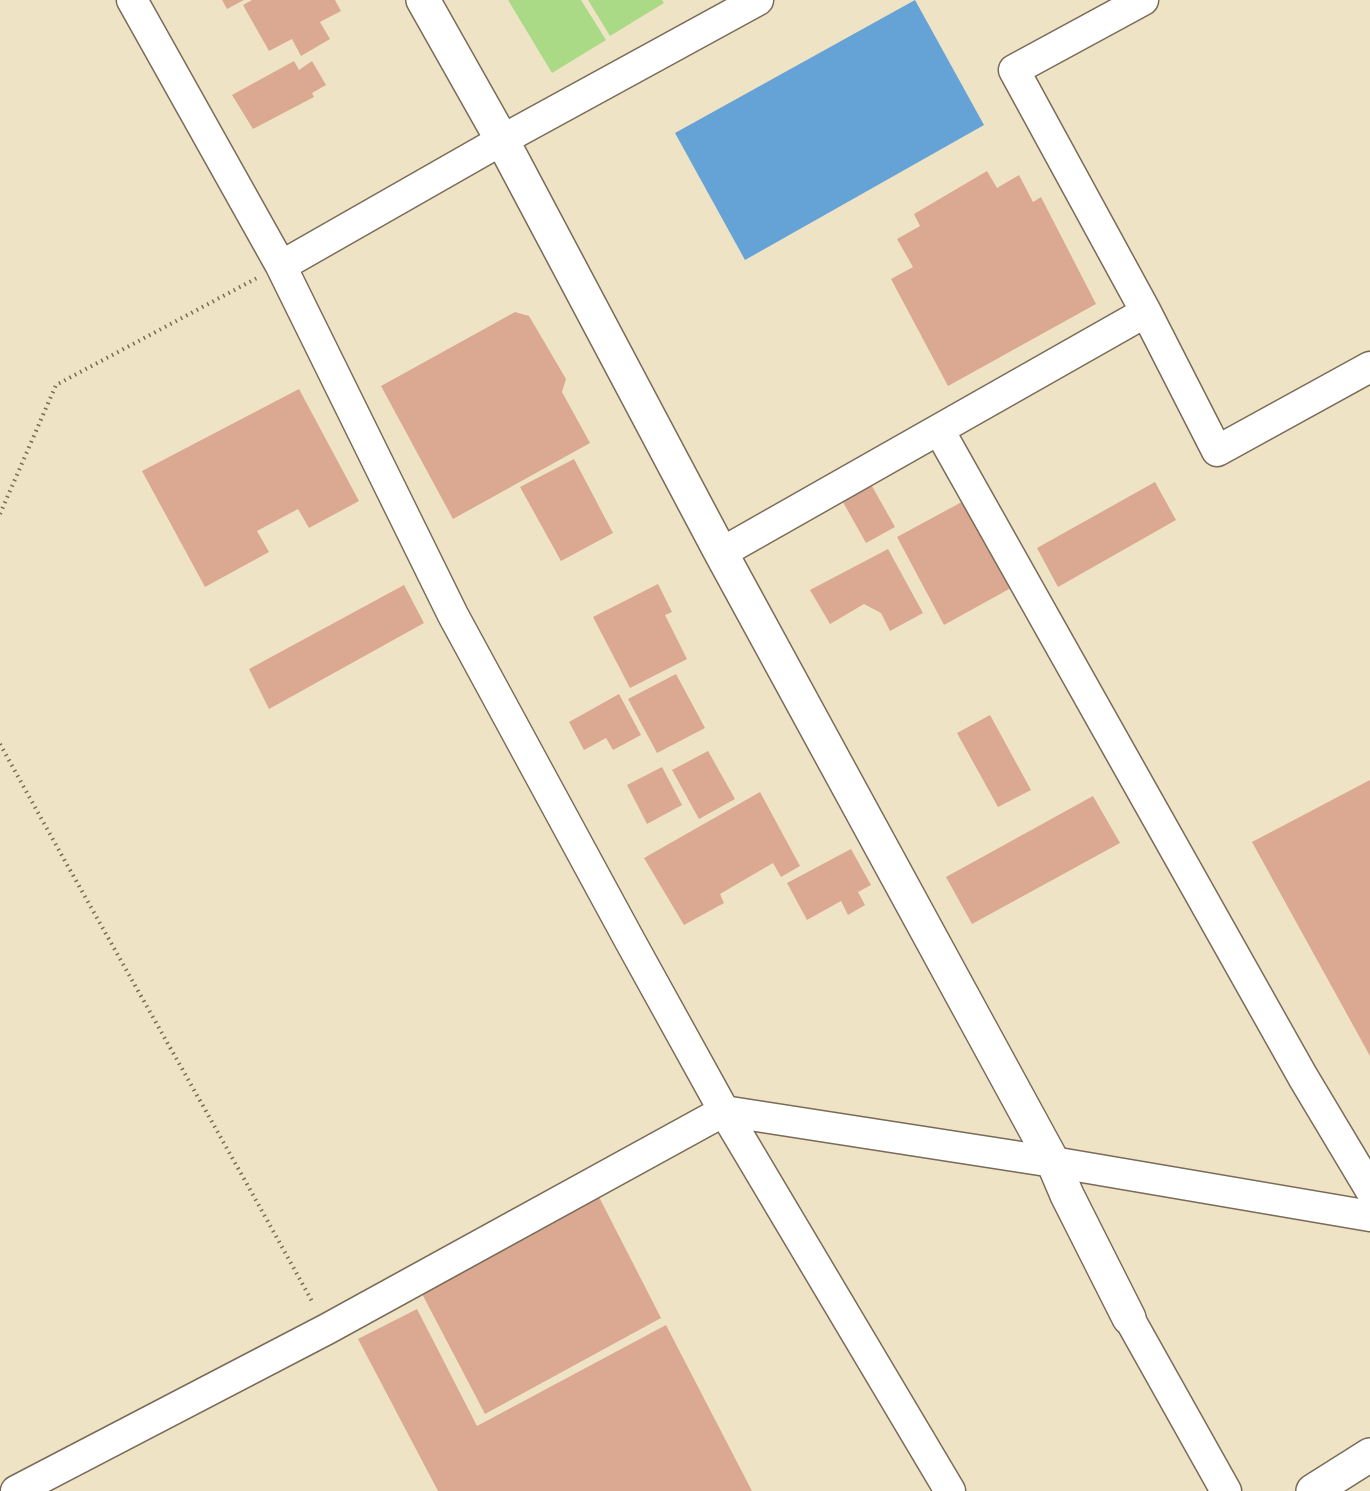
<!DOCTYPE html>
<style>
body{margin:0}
canvas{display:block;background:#efe3c5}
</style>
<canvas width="1370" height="1491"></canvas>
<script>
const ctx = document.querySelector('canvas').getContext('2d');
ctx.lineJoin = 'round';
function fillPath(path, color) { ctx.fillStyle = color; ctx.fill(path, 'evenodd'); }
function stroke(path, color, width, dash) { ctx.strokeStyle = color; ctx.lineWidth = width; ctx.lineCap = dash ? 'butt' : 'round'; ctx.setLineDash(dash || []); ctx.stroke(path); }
fillPath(new Path2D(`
 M508,0h73l25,40 -54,33z
 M588,0h74l2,3 -54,33z`), '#abda87');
fillPath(new Path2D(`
 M915,0l69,125 -239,135 -70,-127z`), '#65a3d7');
fillPath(new Path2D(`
 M222,0h22l-17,9z
 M252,0h83l6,11 -21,11 10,17 -29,17 -9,-17 -23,12 -26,-46z
 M294,61l5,9 13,-9 14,24 -14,8 2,4 -61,32 -21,-34z
 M987,171l10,17 22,-13 14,27 8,-5 55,107 -148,82 -57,-107 22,-12 -16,-28 23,-13 -6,-12z
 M515,312l14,4 37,63 -4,13 28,51 -137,76 -72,-133z
 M299,389l60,112 -50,27 -11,-19 -41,22 12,21 -64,35 -63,-116z
 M574,459l39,74 -52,28 -41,-74z
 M868,479l27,48 -29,16 -27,-48z
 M1155,482l21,38 -118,67 -21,-39z
 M971,497l49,86 -76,42 -47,-88z
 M888,549l35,64 -33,18 -9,-18 -17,-9 -34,20 -20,-34z
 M658,584l14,28 -7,3 22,44 -57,29 -37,-71z
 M404,585l20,38 -155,86 -20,-40z
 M676,674l29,54 -48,25 -29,-54z
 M619,694l22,41 -28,15 -7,-12 -22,12 -15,-28z
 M990,715l41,75 -33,17 -41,-74z
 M708,751l27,48 -36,20 -27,-49z
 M662,767l20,38 -35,19 -20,-39z
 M1370,780v276l-118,-214z
 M760,792l40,74 -19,11 -8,-14 -53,31 4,9 -40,22 -40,-67z
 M1093,796l27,47 -148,81 -26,-47z
 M851,849l20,36 -13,7 7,13 -17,10 -7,-14 -34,19 -20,-37z
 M598,1195l63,123 -176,96 -65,-124z
 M417,1309l60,117 189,-101 86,166h-314l-80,-152z`), '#dba991');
const street = new Path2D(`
 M132,0l149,266 172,349 177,326 94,170 226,380
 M1143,0l-129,70 132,242 71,139 153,-84
 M281,266l221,-126 256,-140
 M939,430l364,647 67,112
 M721,553l425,-241
 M1129,1318l97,173
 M16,1491l311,-162 397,-218 329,51 317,54`);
const secondary = new Path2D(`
 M423,0l79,140 219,413 332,609 14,33 62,123`);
const primary = new Path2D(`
 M1313,1491l57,-36`);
stroke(street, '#7a6b58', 33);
stroke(secondary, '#7a6b58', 36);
stroke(primary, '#7a6b58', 36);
stroke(new Path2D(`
 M0,514l56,-129 201,-107
 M0,744c103,187 210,372 313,559`), '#7a6b58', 4, [1.5, 4.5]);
stroke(street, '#fff', 30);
stroke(secondary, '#fff', 33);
stroke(primary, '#fff', 33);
</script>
